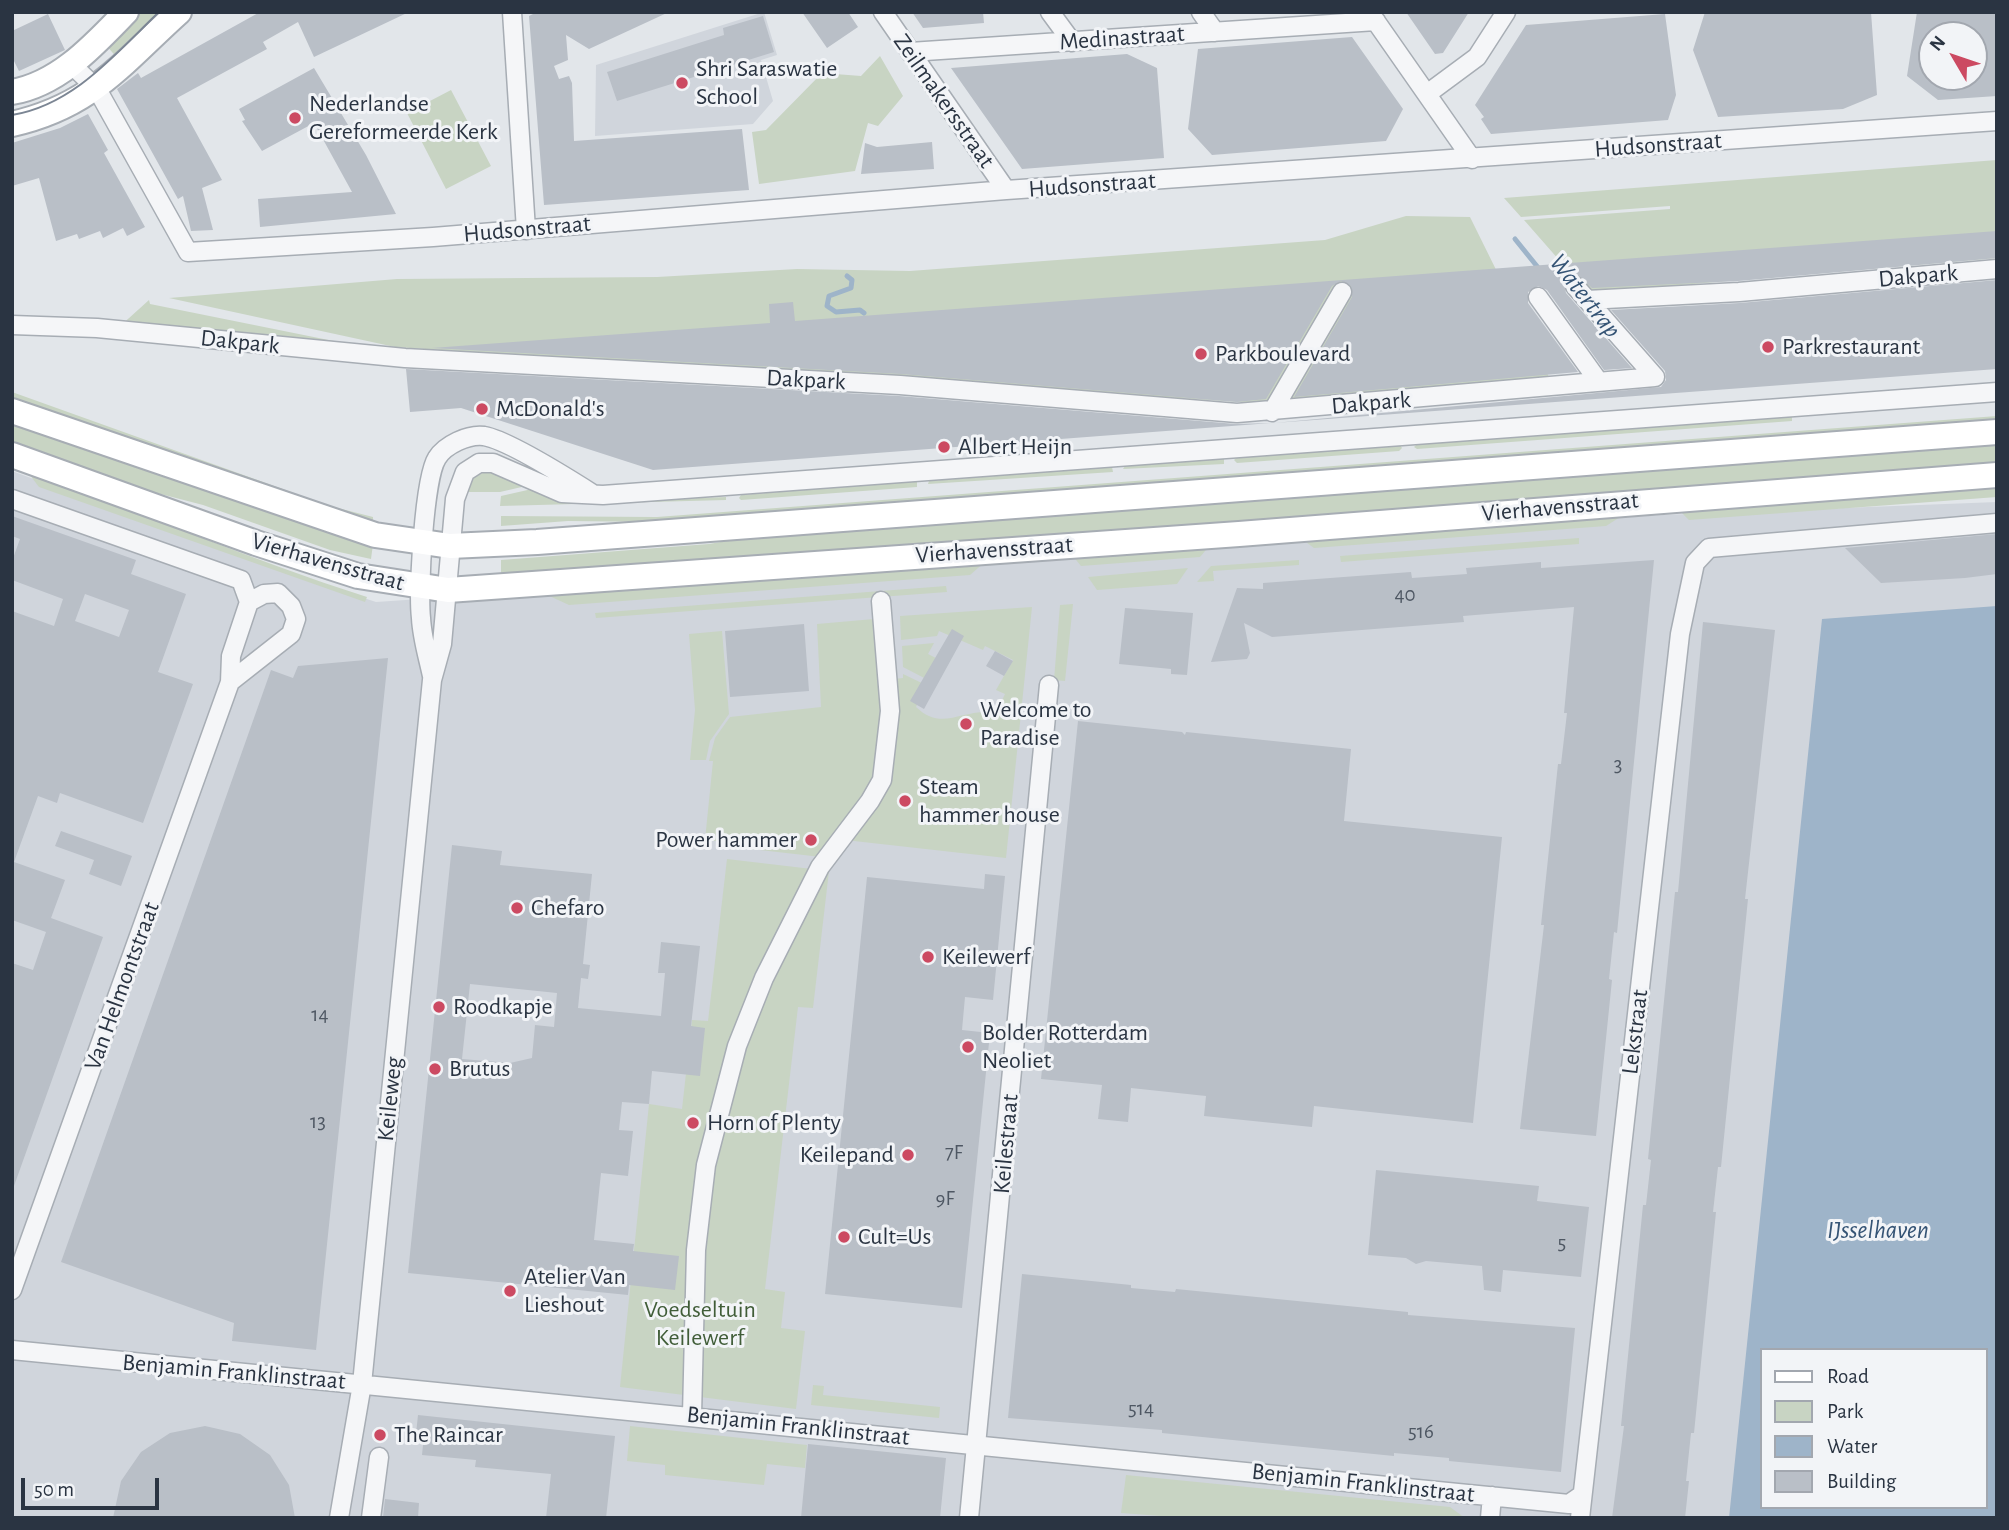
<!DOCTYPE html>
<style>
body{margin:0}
#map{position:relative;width:2009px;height:1530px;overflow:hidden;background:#e2e6ea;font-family:"Alegreya Sans",sans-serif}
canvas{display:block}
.frame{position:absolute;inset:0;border:14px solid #2a3442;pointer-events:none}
.legend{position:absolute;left:1760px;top:1348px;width:228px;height:161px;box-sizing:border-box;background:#f2f4f7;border:2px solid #a2a7af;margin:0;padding:9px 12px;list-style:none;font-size:21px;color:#2a3442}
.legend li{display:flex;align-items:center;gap:14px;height:35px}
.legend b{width:35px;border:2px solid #a2a7af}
.north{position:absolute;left:1918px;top:21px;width:70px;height:70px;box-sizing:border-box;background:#f2f4f7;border:2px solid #a2a7af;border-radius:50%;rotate:309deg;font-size:19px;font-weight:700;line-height:28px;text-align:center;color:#2a3442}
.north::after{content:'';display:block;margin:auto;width:24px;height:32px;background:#cc4a62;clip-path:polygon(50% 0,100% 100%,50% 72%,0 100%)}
.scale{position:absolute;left:21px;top:1478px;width:138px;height:32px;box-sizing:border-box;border:4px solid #2a3442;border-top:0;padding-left:9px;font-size:21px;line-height:24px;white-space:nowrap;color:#2a3442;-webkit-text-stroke:5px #f2f4f7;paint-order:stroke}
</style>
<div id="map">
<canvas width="2009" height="1530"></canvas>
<div class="frame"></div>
<ul class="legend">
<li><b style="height:9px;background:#fff"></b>Road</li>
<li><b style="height:19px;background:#c8d4c3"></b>Park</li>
<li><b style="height:19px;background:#9eb4c9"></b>Water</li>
<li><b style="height:19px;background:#b9bfc7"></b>Building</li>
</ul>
<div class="north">N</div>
<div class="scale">50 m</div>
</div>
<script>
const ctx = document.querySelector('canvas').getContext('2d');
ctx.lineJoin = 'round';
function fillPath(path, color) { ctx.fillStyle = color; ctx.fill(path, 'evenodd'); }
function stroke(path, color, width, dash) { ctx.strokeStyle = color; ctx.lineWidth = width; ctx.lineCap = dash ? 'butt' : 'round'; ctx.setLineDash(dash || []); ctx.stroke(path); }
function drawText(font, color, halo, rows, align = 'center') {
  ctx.font = font + ' "Alegreya Sans",sans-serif'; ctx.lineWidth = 6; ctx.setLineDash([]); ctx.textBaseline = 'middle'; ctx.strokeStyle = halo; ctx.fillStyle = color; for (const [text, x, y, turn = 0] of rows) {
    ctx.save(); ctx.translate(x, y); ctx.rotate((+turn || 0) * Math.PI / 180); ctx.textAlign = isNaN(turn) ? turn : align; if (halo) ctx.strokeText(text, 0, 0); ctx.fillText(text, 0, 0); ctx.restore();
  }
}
fillPath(new Path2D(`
 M764,12l13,43 -16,5 12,41 -20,23 -158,12 1,-71z
 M12,471l276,102 88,29 1287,-87 334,-13v1016h-1985zM1762,1350h224v157h-224z`), '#d0d5dc');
fillPath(new Path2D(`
 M134,12h35l-50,48 -14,-16z
 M880,56l23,40 -25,30 -10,-3 -13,48 -96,13 -7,-52 14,-2 56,-57 39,3z
 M451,90l40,76 -45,23 -39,-76z
 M1997,160v98l-409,35 -64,-73 146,-11v-3l-149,11 -17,-19z
 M1406,216l64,1 82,166 -282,21 -138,-9 -737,-48 -226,-49 228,-19 260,-2 140,-8 113,2 415,-31z
 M149,300l1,4 243,49 -275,-25z
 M12,392l318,114 43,11v6l-361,-124z
 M1792,415v6l-375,28 -3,-2 3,-3z
 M1997,416v5l-1340,101 -89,-1 -67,5v-10l156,1z
 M12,418l361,126 -2,15 -41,-9 -127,-45 -77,-20 -114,-40z
 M1997,439v26l-1496,113v-18l208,-16 63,-11z
 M1400,445l2,3 -3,3 -162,12 -3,-3 3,-3z
 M1224,458v6l-101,5 2,-3z
 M1112,467l1,5 -185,12 1,-3z
 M26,470c114,42 225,90 341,127l-2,5 -326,-115z
 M486,471l11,1 29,14 -26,6h-36l6,-12z
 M917,481v6l-176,13 -2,-2 2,-3z
 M1997,483v14l-308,23 -13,-13z
 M532,489l62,13 132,-5v3l-226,6 1,-10z
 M1628,512l-22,14 -292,22 -15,-11z
 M1579,538v6l-238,18 -1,-6z
 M1211,544l-11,13 -119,9 -9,-11z
 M1299,560v5l-86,6 1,10 -17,1 14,-16z
 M986,561l-16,14 -401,30 -24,-11z
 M1188,568l-11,16 -80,6 -9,-13z
 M946,586l1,6 -351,26 -1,-5z
 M1073,604l-8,77 -11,-1 6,-75z
 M1032,607l-26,251 -161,-18 29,-36 19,-125 10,-1v-4l23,11 -10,22c27,26 47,0 80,6l9,-19 -9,-4 17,-30 -28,-14 -2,4 -44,-19 -2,5 -36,4 -1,-24z
 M874,619l11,79 -8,80 -56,79 -96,-11v-4l-20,-2 8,-79h-4l6,-23 15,-21 91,-10 -4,-83z
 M722,631l7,83 -19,27 -4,19h-16l5,-50 -6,-76z
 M934,643l-6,11 10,5 -10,21 -25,-13 -1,-21z
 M727,859l102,12 -16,137 -15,-1 -33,282 20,3 -4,36 24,3 -9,78 -176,-22 29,-283 33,5 10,-89 16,1z
 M813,1385l11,1 -1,9 117,12 -1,11 -128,-13z
 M630,1426l177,19 -2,23 -38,-4 -3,21 -99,-10v-10l-38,-4z
 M1126,1475l324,32 15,11h-278l-66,-5z`), '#c8d4c3');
fillPath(new Path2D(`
 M1997,606v912h-268l93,-899zM1762,1350h224v157h-224z`), '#9eb4c9');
stroke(new Path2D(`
 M1515,239l25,31
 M847,276l5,4 -1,8 -22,8 -2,10 9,6 24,-2 4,3`), '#9eb4c9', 5);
fillPath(new Path2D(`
 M260,12h149l-95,45 -16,-35 -35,20 4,7 -90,49 45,82 -20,8 11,42 -22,1 -8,-35 -5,3 -61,-110 21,-16 3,5z
 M537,12h132l-80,37 -23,-14 2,25 -14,6 5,13 10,-3 3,7 2,58 168,-12 7,61 -205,15 -15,-189z
 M802,12h46l10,15 -31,21z
 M912,12h71l1,11 -61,5z
 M1406,12h63l-26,41 -8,1z
 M1705,12h166l6,83 -34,14 -125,8 -25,-67z
 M1917,12h80v84l-59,4 -31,-24zM1932,35h42v42h-42z
 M48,14l17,36 -46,21 -7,-14v-26z
 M1665,14l11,81 -8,25 -177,14 -10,-15 3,-2 -9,-12 51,-80z
 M763,16l11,36 -157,49 -10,-29 117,-37 -1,-7z
 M1352,37l51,72 -17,32 -174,14 -24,-26 10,-80z
 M1127,54l30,14 7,90 -142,11 -71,-101z
 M314,68l52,87 30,59 -136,13 -2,-28 94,-7 -38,-69 -52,28 -20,-30 3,-1 -6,-11z
 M88,114l20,36 -4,3 41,74 -18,9 -4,-8 -20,10 -3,-7 -21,8 -2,-5 -21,7 -17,-63 -27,8v-43l48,-15z
 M932,142l2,27 -73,5 4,-31 12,4z
 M1997,231v27l-259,23 -146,7 -13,-12 -7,-1 -8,8 2,10 66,75 -28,2 -57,-80 -9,-4 -10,6v11l50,69 -284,25 58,-100 -1,-11 -10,-5 -9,5 -66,113 -29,3 -336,-28 -469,-26 338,-25 -1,-19 24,-2 2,19z
 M1997,280v89l-723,54 387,-36 5,-7 -1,-9 -54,-61 129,-7z
 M406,369l493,27 337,28 35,-1 -618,47 -192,-62 -51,4z
 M12,516l124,44 -5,14 55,20 -28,78 35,12 -50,139 -83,-30 -3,10 -19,-7 -24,66 51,18 -14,38 52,19 -89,249 -2,-223 21,7 13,-38 -34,-12v-309l42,15 9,-27 -51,-19v-19l8,-22 -8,-3zM85,594l44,16 -10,27 -44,-16z
 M1997,534v40l-32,4 -84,5 -36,-35z
 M1654,560l-37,373 -3,-1 -5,47 3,1 -16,156 -76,-7 24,-204h-3l17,-161h3l6,-51h-3l10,-106 -111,9 1,6 -192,15 -28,-14 6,30 -3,6 -36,3 26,-74 26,1v-6l148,-11 1,6 55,-4 -1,-6 75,-6v6z
 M1125,608l68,5 -6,62 -16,-1v-5l-52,-5z
 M1703,622l72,8 -30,269h3l-27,268h-3l-5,45h3l-22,221h-3l-5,48h3l-4,37h-73l12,-92h-3l22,-221h3l5,-45 -3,-1 27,-267h3z
 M804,624l5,67 -79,6 -5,-66z
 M952,629l12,7 -40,73 -14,-8z
 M995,651l18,10 -9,15 -18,-10z
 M388,658l-72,692 -84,-9 2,-18 -173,-61 210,-592 22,8 5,-12z
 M1078,721l104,11 3,3 1,-3 165,17 -7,72 158,16 -29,286 -159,-17 -2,21 -108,-11 2,-20 -75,-8 -3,34 -30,-3 4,-34 -61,-6z
 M61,831l71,25 -11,30 -32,-12 5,-14 -39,-14z
 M452,845l50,6 -2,14 92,9 -9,90 7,1 -2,14 -7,-1 -3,30 83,8 4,-43h-7l3,-31 39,4 -9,80 14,2 -5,48 -48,-5 -3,33 -27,-2 -3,28 14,1 -5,45 -27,-3 -7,67 40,4 -1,7 46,5 -4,34 -46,-5 -1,10 -220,-22zM470,984l87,9 -3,34 -19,-2 -3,33 -22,5 -48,-4z
 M985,874l20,2 -12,124 -28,-3 -3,33 28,3 -28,275 -137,-14 42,-417 117,12z
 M1376,1170l163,16 -2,15 52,6 -8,70 -78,-7 -2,22 -17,-2 -2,-24 -56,-5 -10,3 -10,-6 -38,-3z
 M1022,1274l109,11v3l44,4 1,-3 232,23v3l167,13 -14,144 -112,-11v-3l-55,-5v3l-232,-23v-3l-154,-12z
 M418,1415l197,21 -9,82h-60l5,-44 -76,-7 1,-7 -54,-5 2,-20 -8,-1z
 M205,1426l35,8 30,21 19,30 6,33h-182l8,-37 20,-29 29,-19z
 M808,1444l138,14 -6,60h-139z
 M385,1499l34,4 -1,15h-35z`), '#b9bfc7');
const street = new Path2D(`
 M512,12l14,218
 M883,12l123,178
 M1050,12l22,30
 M1201,12l14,20
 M1370,13l102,146
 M910,52l466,-31
 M71,64l26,25 91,163 245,-15 573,-47 991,-69
 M1427,94l50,-37 29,-45
 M1575,286l80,91
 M1538,297l61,85
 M1587,300l152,-8 258,-23
 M12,325l85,3 308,30 495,27 337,28 418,-36
 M1272,412l70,-120
 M12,499l229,81 8,22
 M432,676c-4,-19 -10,-38 -11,-58 -3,-26 3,-140 16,-160 8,-13 31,-24 47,-22 24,4 87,44 109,58
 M12,1290l218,-608 1,-26 18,-54 15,-8 14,-1 13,13 5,13 -5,15 -61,48
 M12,1350l1557,154 13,-9
 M692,1415l4,-165 10,-85 31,-119 27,-68 56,-111 50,-66 12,-21 8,-69 -9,-110
 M339,1518l23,-134 70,-704 10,-36 13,-145 10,-27 14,-9h14l69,30 41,2 1394,-103
 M371,1518l8,-61
 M969,1518l80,-833
 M1490,1518l2,-22
 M1580,1518l100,-884 15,-71 14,-15 288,-25`);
const secondary = new Path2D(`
 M12,92c47,-8 82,-47 114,-80
 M12,124c80,-18 109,-60 167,-112
 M12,411l363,124 75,11 87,-4 1460,-110
 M12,455l244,88 102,33 90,14 791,-56 758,-59`);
stroke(street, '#a7adb4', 21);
stroke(secondary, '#a7adb4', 28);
stroke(street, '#f5f6f8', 18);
stroke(secondary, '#fff', 24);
stroke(new Path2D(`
 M12,115c62,-10 104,-62 147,-103`), '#7c8694', 2);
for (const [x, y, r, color] of [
 [682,83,7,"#cc4a62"],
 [295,118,7,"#cc4a62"],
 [1768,347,7,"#cc4a62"],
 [1201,354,7,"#cc4a62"],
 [482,409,7,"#cc4a62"],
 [944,447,7,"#cc4a62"],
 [966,724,7,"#cc4a62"],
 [905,801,7,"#cc4a62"],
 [811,840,7,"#cc4a62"],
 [517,908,7,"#cc4a62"],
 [928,957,7,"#cc4a62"],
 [439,1007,7,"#cc4a62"],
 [968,1047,7,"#cc4a62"],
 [435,1069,7,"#cc4a62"],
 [693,1123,7,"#cc4a62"],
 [908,1155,7,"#cc4a62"],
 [844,1237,7,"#cc4a62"],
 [510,1291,7,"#cc4a62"],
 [380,1435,7,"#cc4a62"]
]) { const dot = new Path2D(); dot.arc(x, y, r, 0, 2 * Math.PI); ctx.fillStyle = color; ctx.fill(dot); stroke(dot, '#f2f4f7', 2.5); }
drawText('21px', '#4e5763', null, [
 ["40",1405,595],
 ["3",1618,765],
 ["14",320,1015],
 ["13",318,1122],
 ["7F",954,1153],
 ["9F",945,1199],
 ["5",1562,1243],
 ["514",1141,1409],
 ["516",1421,1432]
]);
drawText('24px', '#2a3442', '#f2f4f7', [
 ["Medinastraat",1122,38,-4],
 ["Zeilmakersstraat",944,101,55],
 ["Hudsonstraat",1658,145,-4],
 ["Hudsonstraat",1092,185,-4],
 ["Hudsonstraat",527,229,-5],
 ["Dakpark",1918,276,-5],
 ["Dakpark",240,342,6],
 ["Dakpark",806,380,3],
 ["Dakpark",1371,403,-5],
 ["Vierhavensstraat",1560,507,-5],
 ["Vierhavensstraat",994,550,-4],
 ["Vierhavensstraat",328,562,16],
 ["Van Helmontstraat",122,986,-70],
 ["Lekstraat",1635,1032,-83],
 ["Keileweg",390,1099,-84],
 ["Keilestraat",1006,1144,-85],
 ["Benjamin Franklinstraat",234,1372,5],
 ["Benjamin Franklinstraat",798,1426,6],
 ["Benjamin Franklinstraat",1363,1483,6]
]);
drawText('24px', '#2a3442', '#f2f4f7', [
 ["Shri Saraswatie",696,69],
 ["School",696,97],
 ["Nederlandse",309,104],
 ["Gereformeerde Kerk",309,132],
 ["Parkrestaurant",1782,347],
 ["Parkboulevard",1215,354],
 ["McDonald's",496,409],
 ["Albert Heijn",958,447],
 ["Welcome to",980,710],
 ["Paradise",980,738],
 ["Steam",919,787],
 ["hammer house",919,815],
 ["Power hammer",797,840,"right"],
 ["Chefaro",531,908],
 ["Keilewerf",942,957],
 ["Roodkapje",453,1007],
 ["Bolder Rotterdam",982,1033],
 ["Neoliet",982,1061],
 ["Brutus",449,1069],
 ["Horn of Plenty",707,1123],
 ["Keilepand",894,1155,"right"],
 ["Cult=Us",858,1237],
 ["Atelier Van",524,1277],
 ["Lieshout",524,1305],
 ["The Raincar",394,1435]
], 'left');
drawText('24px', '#405d38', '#f2f4f7', [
 ["Voedseltuin",700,1310],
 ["Keilewerf",700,1338]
]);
drawText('italic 26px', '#355475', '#f2f4f7', [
 ["Watertrap",1585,296,52],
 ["IJsselhaven",1878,1230]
]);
</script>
